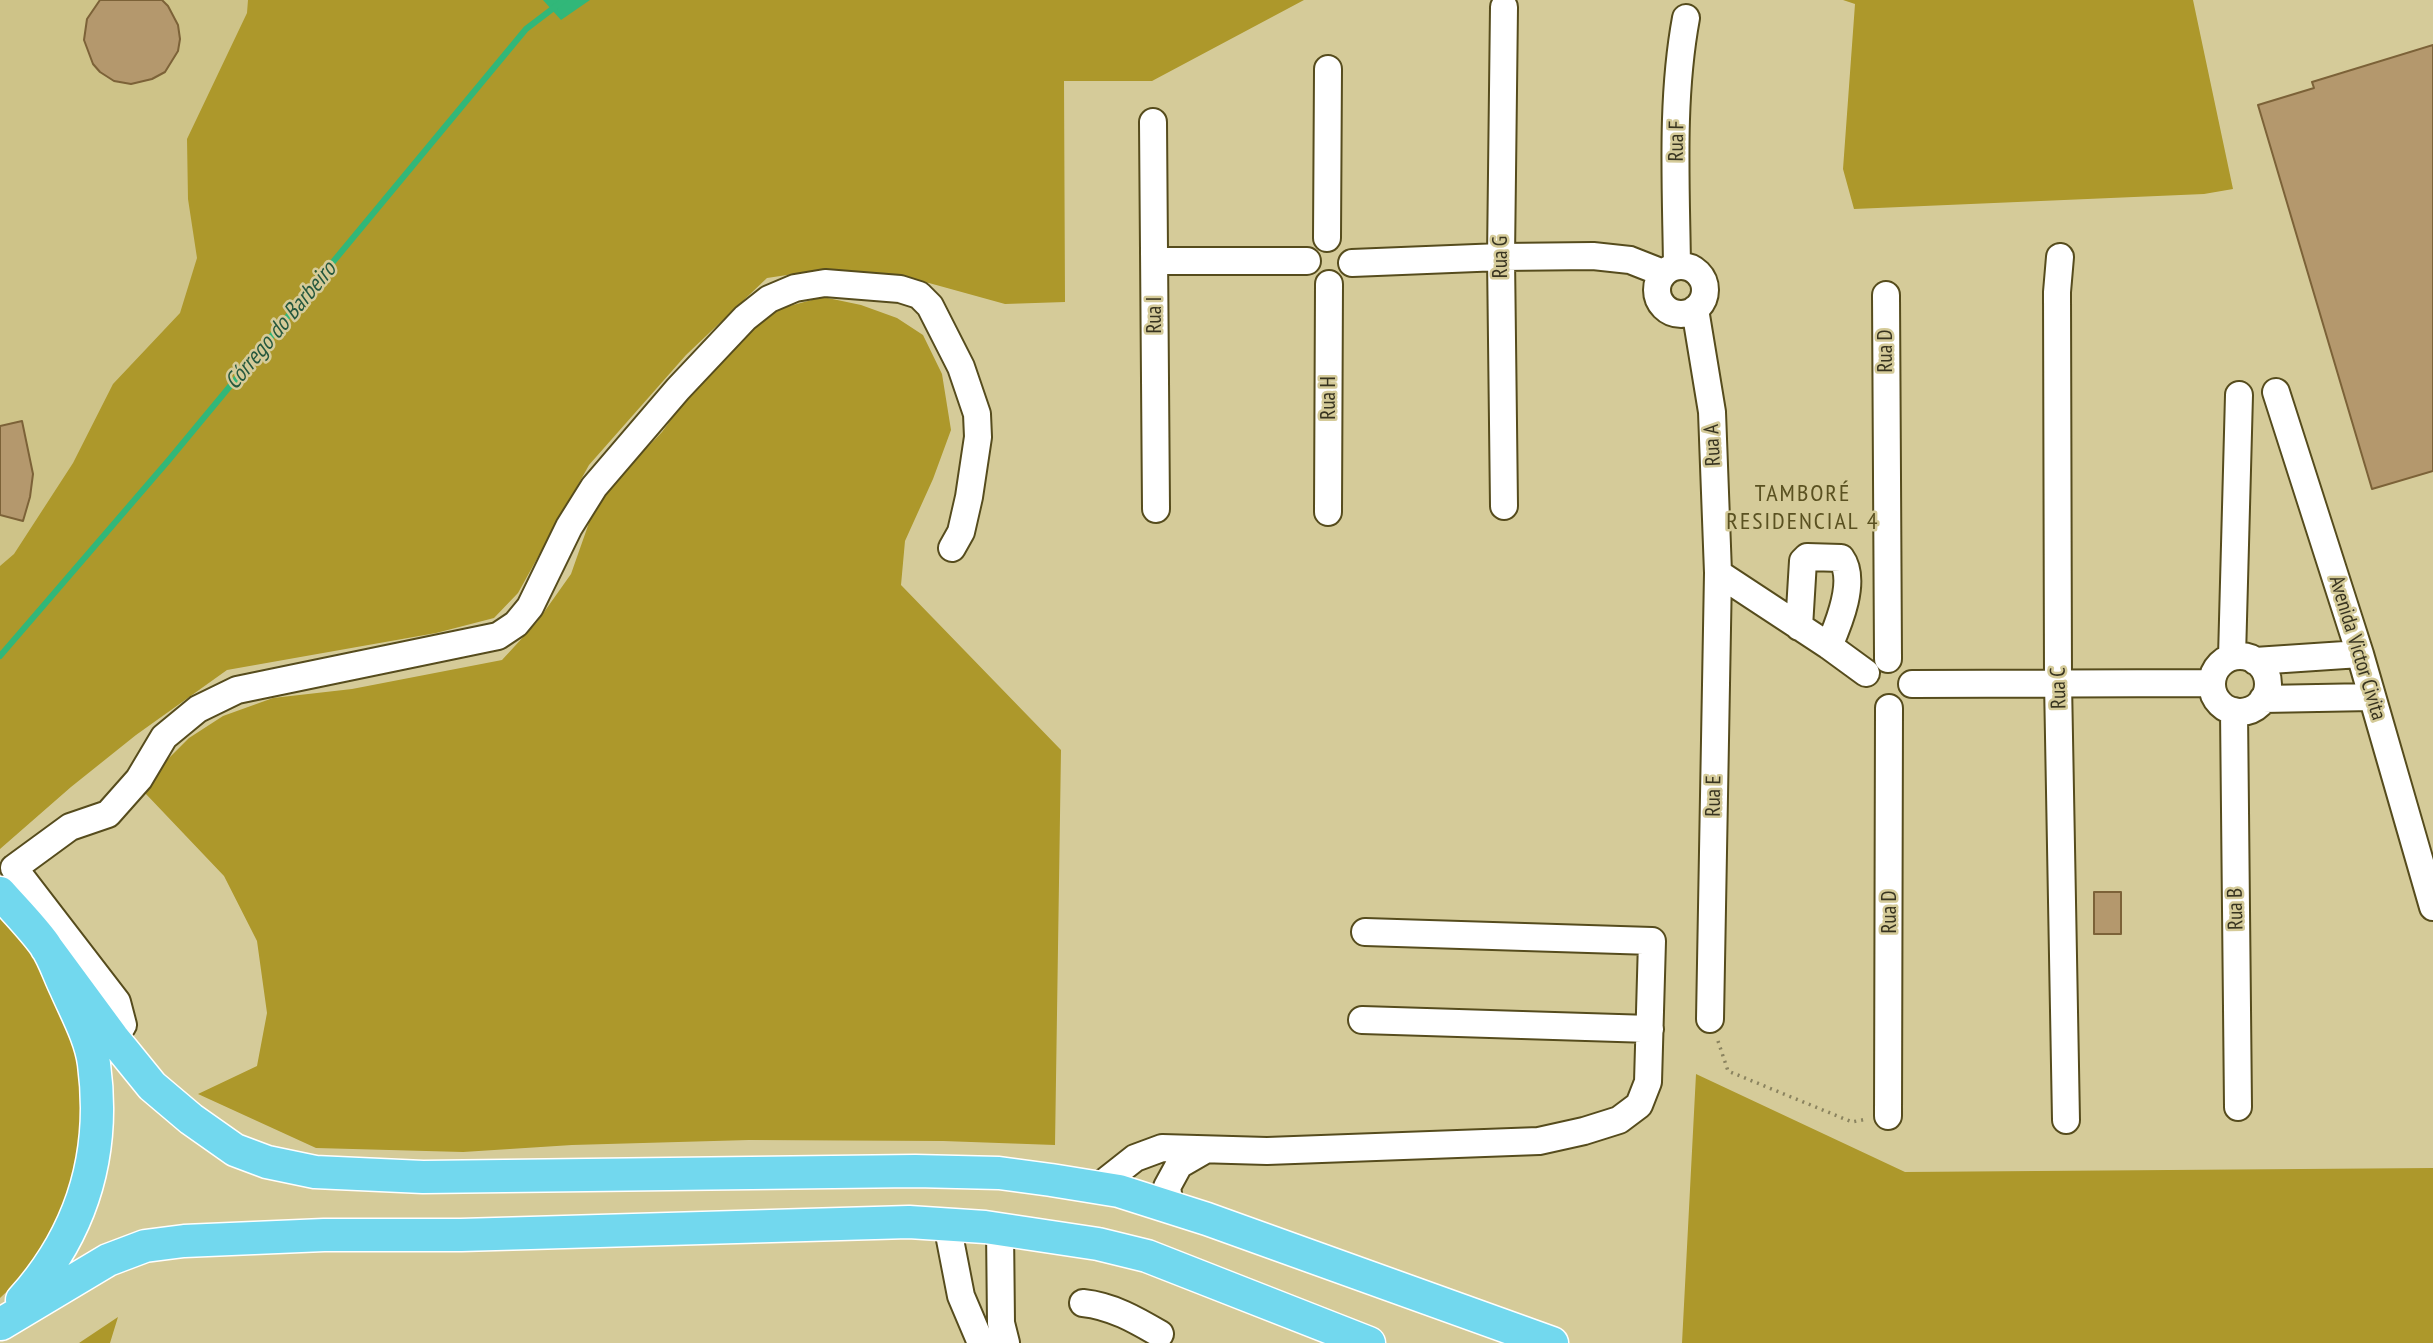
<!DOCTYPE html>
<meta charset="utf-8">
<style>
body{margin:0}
canvas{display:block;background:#d5cb99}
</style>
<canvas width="2433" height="1343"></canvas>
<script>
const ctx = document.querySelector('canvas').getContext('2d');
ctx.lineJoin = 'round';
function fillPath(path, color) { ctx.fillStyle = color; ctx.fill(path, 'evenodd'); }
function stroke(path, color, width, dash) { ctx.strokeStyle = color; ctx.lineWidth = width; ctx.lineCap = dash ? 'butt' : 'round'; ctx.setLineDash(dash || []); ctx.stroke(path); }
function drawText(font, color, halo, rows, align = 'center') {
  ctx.font = font + ' "PT Sans Narrow",sans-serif'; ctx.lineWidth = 5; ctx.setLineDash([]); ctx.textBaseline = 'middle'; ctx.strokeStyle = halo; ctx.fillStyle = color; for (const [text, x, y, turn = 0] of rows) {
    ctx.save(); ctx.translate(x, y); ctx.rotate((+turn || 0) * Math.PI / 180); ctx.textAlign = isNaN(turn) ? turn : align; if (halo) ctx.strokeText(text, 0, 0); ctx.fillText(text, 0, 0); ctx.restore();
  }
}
fillPath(new Path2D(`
 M0,0h385l-385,619z`), '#cec388');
fillPath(new Path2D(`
 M248,0h1056l-152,81h-88l1,221 -60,2 -76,-21 -102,-14 -60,9 -81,77 -97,110 -71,128 -24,25 -58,15 -209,37 -91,65 -65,52 -71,62v-283l14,-12 59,-91 40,-79 67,-71 17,-55 -9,-59 -1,-60 60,-126z
 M1843,0h350l40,189 -29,5 -350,15 -11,-40 12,-165z
 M823,297l38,8 36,13 26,17 19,39 9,56 -18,49 -28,62 -4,44 160,165 -6,395 -112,-4 -194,-1 -177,5 -109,7 -147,-4 -118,-54 59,-28 10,-53 -10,-72 -33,-65 -79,-83 20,-31 24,-24 34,-22 50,-18 79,-9 150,-29 35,-38 34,-48 26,-74 65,-68 38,-52 59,-57 23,-15z
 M0,918c108,100 112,281 0,380z
 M1696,1074l209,98 528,-4v175h-751z
 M118,1317l-8,26h-31z`), '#ad982b');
fillPath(new Path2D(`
 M543,0h47l-29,20z`), '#31b779');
stroke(new Path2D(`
 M0,656l168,-195 358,-432 38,-29`), '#31b779', 6);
const building = new Path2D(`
 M100,0h62l6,6 10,19 2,14 -2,12 -13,21 -13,7 -21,5 -17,-3 -14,-9 -7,-8 -9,-24 3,-21z
 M2433,45v426l-61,18 -114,-384 56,-17 -2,-6z
 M22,421l11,53 -3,23 -7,24 -23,-6v-89z
 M2094,892h27v42h-27z`);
fillPath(building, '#b4986d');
stroke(building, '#7c6238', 2);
const minor = new Path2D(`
 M1153,122l3,387
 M1327,238l1,-169
 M2060,257l-3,35 1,390 8,438
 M1155,261h152
 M1352,263l149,-6 92,-1 37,4 33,13
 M1677,266c-1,-82 -6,-167 9,-248
 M1657 290a24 24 0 1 1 48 0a24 24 0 1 1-48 0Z
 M1886,295l2,364
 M1695,309l17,103 6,161 111,73 37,27
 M2276,392l84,262 73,253
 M1504,506l-3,-249 3,-250
 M1328,512l1,-228
 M1799,627l4,-66 4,-4 34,1c16,22 -2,65 -12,88
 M2212 684a28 28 0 1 1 56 0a28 28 0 1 1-56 0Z
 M2232,657l7,-262
 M2255,661l105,-7
 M1912,684l300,-1
 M2263,699l109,-2
 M2234,711l4,396
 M1710,1019l8,-446
 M1362,1020l288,9
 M113,1038l10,-13 -6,-23 -103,-134 56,-41 38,-13 31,-35 25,-42 34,-28 39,-19 261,-54 18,-12 14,-17 39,-80 25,-40 84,-98 67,-71 24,-19 26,-11 30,-5 75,6 19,6 11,11 31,61 16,47 1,23 -9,60 -8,35 -9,16
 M1888,1116l1,-408
 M1097,1188l38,-30 27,-10 105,3 272,-10 45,-10 35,-11 20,-15 9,-23 4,-141 -287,-9
 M1170,1207l-3,-20 12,-22 26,-15
 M947,1224l14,72 20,47
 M1000,1229l1,94 5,20
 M1083,1303c29,3 53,17 77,31`);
const major = new Path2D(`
 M0,893c15,17 32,34 45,52 9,13 14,30 21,44 10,23 25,50 28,75 12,90 -12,169 -72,236
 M46,947l67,91 39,48 39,33 44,31 32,12 48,10 108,5 492,-6 84,2 52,7 68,11 88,28 345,124
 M1,1324l107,-64 37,-14 39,-5 140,-6h137l448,-13 76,5 113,17 49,12 222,87`);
stroke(minor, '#564c1d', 30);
stroke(major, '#fff', 35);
stroke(new Path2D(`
 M1718,1041l10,30 124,51 15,-3`), '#8a835f', 3.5, [2, 5]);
stroke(minor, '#fff', 26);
stroke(major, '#72d8ee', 32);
drawText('21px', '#383420', '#d5cb99', [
 ["Rua F",1677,141,-89],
 ["Rua G",1501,257,-90],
 ["Rua I",1155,315,-90],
 ["Rua D",1886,351,-90],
 ["Rua H",1329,398,-90],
 ["Rua A",1713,445,-93],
 ["Avenida Victor Civita",2357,648,73],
 ["Rua C",2059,688,-91],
 ["Rua E",1714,796,-89],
 ["Rua B",2236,909,-91],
 ["Rua D",1890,912,-90]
]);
drawText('italic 23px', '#26583e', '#d5cb99', [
 ["Córrego do Barbeiro",281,326,-50]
]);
ctx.letterSpacing = '2px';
drawText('24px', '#5a5121', '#d5cb99', [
 ["TAMBORÉ",1803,494],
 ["RESIDENCIAL 4",1803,522]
]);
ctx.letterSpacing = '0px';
</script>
